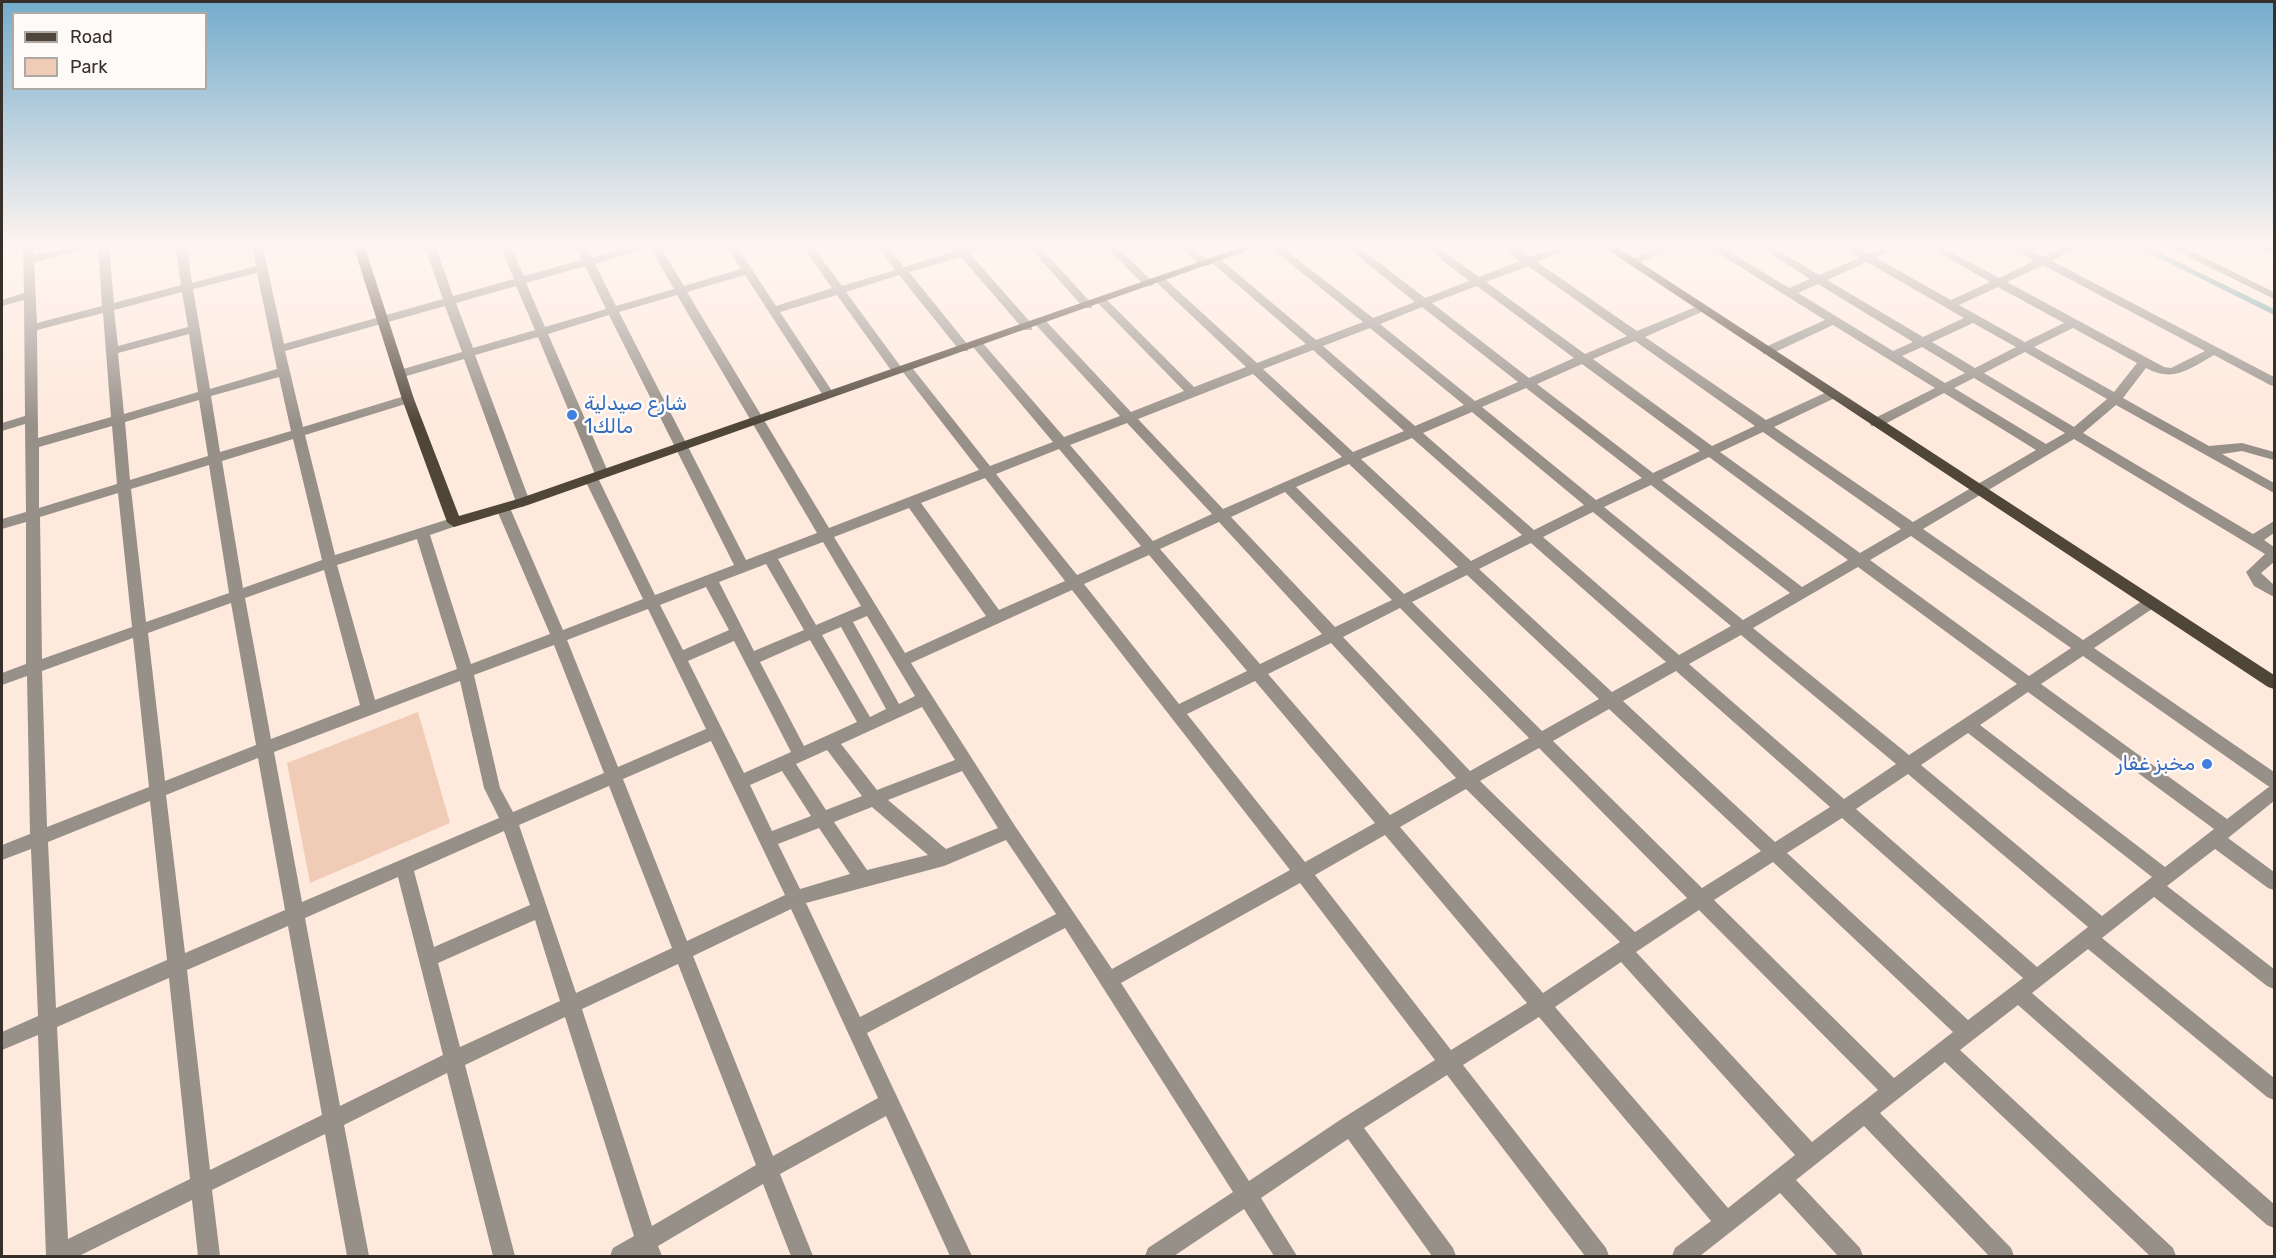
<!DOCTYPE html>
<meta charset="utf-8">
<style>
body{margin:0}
#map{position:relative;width:2276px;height:1258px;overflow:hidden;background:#fee9dd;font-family:Rubik,sans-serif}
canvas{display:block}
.frame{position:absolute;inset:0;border:3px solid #372f2a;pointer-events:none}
.legend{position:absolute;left:12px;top:12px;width:195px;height:78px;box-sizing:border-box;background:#fefaf7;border:2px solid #aea9a5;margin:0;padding:8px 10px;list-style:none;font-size:18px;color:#372f2a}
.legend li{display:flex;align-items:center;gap:12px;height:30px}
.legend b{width:30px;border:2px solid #aea9a5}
</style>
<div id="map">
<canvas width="2276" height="1258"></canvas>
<div class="frame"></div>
<ul class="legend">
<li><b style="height:8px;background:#4f4539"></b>Road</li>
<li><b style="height:16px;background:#f0cbb5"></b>Park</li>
</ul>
</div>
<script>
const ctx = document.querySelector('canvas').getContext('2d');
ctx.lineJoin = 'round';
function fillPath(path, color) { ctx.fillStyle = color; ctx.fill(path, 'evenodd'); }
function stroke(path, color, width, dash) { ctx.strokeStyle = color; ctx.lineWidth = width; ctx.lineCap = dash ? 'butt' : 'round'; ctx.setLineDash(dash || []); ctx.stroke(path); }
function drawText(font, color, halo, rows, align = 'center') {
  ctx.font = font + ' Rubik,Vazirmatn,sans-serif'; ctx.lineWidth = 5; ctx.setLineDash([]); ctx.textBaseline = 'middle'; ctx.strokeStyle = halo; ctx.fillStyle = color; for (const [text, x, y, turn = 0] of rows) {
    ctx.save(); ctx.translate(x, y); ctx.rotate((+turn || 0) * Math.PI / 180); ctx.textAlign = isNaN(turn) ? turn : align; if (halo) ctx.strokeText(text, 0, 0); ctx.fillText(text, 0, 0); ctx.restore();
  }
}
fillPath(new Path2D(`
 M418,712l32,111 -140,60 -23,-120z`), '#f0cbb5');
fillPath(new Path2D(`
 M2139,248h11l124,61v6z`), '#66a0a1');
fillPath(new Path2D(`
 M23,248h10l1,7 31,-7h19l-2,2 -48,12 3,61 65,-17 -4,-58h11l5,55 67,-18 -5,-37h11l5,35 64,-17 -4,-18h11l21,96 159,-45 -18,-51h11l17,48 61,-17 -13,-31h10l13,28 58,-16 -6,-12h10l5,10 35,-10h17l-1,2 -47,14 21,42 58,-17 -23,-41h10l23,38 57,-17 -14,-21h11l38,58 56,-18 -28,-40h10l28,38 53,-16 -17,-22h11l15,19 52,-16 -2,-3h28l-12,6 62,70v6h-8l-63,-73 -52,15 59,73v6h-8l-61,-76 -53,17 55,75 9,-2 80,101 63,-24 -80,-95v-6h8l83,96 56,-21 -84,-91v-6h8l87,93 53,-21 -86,-88v-4h8l88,88 52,-20 -90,-85v-4h8l93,85 49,-19 -95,-82v-4h8l97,82 47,-18 -92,-74h12l90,70 42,-16 -67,-54h12l65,50 44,-17 -42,-33h12l40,29 41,-16 -16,-13h12l14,9 24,-9h15l-32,14 100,69 61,-25h8v4l-61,27 121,83 63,-29h8l2,3 -2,3 -63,30 139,95 123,-72 -92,-57 -63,33h-10l-1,-3 1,-3 64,-32 -102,-63 -62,29h-8v-6l62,-28 -115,-72h13l66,40 21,-9 -49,-31h13l45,27 40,-17 -14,-10h13l10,6 14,-6h14l-20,10 75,42 39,-18 -59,-34h13l55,30 35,-17 -22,-13h13l18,9 19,-9h13l-23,13 222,116v9l-4,-1 -56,-30c-25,14 -40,28 -68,13l-23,30 86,48 33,-3 32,9v8l-32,-9 -20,3 52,29v10l-158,-88 -33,28 170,101 21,-13v12l-10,7 10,7v15l-13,11 13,12v12l-20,-11 -8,-14 19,-18 -191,-115 -151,90 160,111 62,-41h10l2,4 -2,4 -61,41 180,124v29l-46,37 46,34v18l-6,-2 -53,-39 -48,37 107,83v20l-7,-3 -113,-89 -52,41 172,140v22l-7,-3 -179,-148 -56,44 242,211v24l-7,-3 -249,-220 -58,45 213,198 3,8h-26l-205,-194 -65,51 131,135 3,8h-25l-125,-130 -68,54 64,68 3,8h-25l-58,-63 -80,63h-28l3,-8 36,-27 -172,-204 -76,48 143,183 3,8h-24l-138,-181 -83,53 89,120 3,8h-24l-84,-117 -87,59 36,58h-23l-30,-47 -70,47h-29l3,-8 85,-56 -168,-264 -198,105 105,223h-22l-64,-140 -106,58 33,82h-22l-28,-72 -105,62 4,10h-52l3,-8 21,-12 -69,-219 -100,48 50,191h-22l-46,-183 -103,52 25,131h-22l-22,-122 -113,56 8,66h-22l-6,-56 -113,56h-33l-8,-221 -36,15v-18l36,-16 -7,-167 -29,11v-15l28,-11 -3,-158 -25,9v-12l24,-9v-142l-24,7v-10l24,-7 -1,-88 -23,7v-8l23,-7 -1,-116 -22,6v-6l22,-7zM1867,262l97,56 -41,19 -96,-57zM2043,265l162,86 -34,17 -7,-1 -157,-85zM585,266l21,43 -61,18 -19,-44zM1528,266l99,70 -42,18 -99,-72zM257,273l20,96 -67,20 -17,-100zM745,275l79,122 4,1 6,-4 -54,-82 57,-17 56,78 9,-2 77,99 -150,58 -142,-236zM1818,284l95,58 -20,9 -95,-58zM516,286l19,44 -62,18 -17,-45zM1477,286l97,72 -45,20 -97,-75zM1998,287l66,36 -39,19 -66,-37zM182,292l6,35 -70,19 -4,-36zM677,295l140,238 -71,27 -127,-248zM445,306l17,46 -66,19 -2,3 6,4 64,-19 52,143 7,5 7,-5 -55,-147 63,-18 57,137 2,3h10l2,-3 -61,-140 61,-19 125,250 -79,30 -57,-117 -2,-3h-10l-2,3 59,121 -80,31 -53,-122 -2,-3h-10l-2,3 54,126 -79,30 -41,-129 29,-10 2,-3 -2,-3h-10l-114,36 -30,-120 107,-33 2,-3 -6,-4 -105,32 -18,-76zM1422,307l96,75 -43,19 -95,-77zM103,313l8,104 -73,21 -1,-108zM1973,323l43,24 -41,21 -43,-26zM1370,328l94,77 -49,21 -92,-80zM2073,328l64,35 -23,29 -80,-45zM189,334l9,58 -74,22 -6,-61zM1635,341l120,85 -43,20 -119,-87zM1922,347l43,26 -20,10 -43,-27zM1313,350l91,81 -51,21 -90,-83zM2025,352l82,47 -33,28 -90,-54zM1582,364l118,87 -47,22 -116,-89zM1253,374l89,83 -119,52 -85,-90zM279,377l12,54 -71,21 -9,-56zM1974,378l91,55 -19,11 -92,-56zM1526,388l116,90 -46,22 -114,-93zM199,400l9,56 -78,24 -5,-58zM1472,412l112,93 -50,25 -111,-97zM1127,423l85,91 -59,27 -83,-96zM112,426l5,58 -78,24v-61zM1763,432l138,97 -41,24 -140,-101zM1412,438l110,97 -51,26 -110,-102zM293,439l29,121 -79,28 -21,-127zM1059,449l82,97 -64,29 -81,-101zM1709,457l139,103 -46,27 -140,-107zM1349,464l109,103 -54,27 -108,-107zM209,465l20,128 -83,29 -15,-133zM985,478l80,103 -66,29 -78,-107zM1651,485l139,108 -47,27 -139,-113zM1285,492l107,108 -57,27 -104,-110zM118,493l14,134 -90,32 -2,-142zM909,508l77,108 -81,37 -71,-116zM1593,512l138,114 -52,29 -136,-118zM1219,522l103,112 -62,30 -100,-115zM1911,536l160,112 -42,28 -159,-116zM417,539l40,130 -82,31 -38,-135zM823,542l38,64 -45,19 -38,-66zM1531,543l135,119 -54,30 -133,-123zM1149,555l98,116 -68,33 -95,-120zM766,564l38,66 -50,21 -35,-69zM1858,567l159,117 -108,71 -156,-127zM324,570l36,135 -89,34 -26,-141zM1467,575l132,124 -57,32 -130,-129zM706,587l23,43 -46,20 -23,-45zM1072,590l218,280 -178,99 -97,-143 -104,-163zM231,603l25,142 -91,36 -17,-148zM1400,608l129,130 -59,33 -127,-134zM648,609l58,120 -88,38 -51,-127zM867,616l48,80 -16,8 -46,-82zM841,627l45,82 -16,8 -48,-82zM1741,635l155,129 -52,35 -155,-135zM133,638l16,149 -102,40 -5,-156zM810,640l47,82 -53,24 -44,-84zM734,641l57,111 -47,21 -56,-112zM1331,643l125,135 -66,37 -122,-141zM554,645l50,128 -91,39 -13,-24 -26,-113zM2083,656l185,130h2l-43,33 -186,-135zM1676,671l154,136 -55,35 -152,-141zM460,681l24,107 15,30 -197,84 -28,-150zM1255,681l120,142 -70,39 -118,-148zM2028,692l186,137 -49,38 -185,-142zM922,707l33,53 -78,30 -36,-46zM1609,709l152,142 -59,37 -149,-147zM1968,733l184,144 -50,39 -181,-151zM711,741l74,154 -98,46 -64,-162zM1539,748l148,150 -52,34 -155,-151zM827,750l35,46 -36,14 -30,-46zM258,758l27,152 -100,43 -19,-158zM782,771l29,45 -39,15 -22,-46zM962,771l36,57 -52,21 -58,-49zM1908,774l180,153 -51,40 -181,-158zM609,786l63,162 -96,45 -57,-168zM1466,789l154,153 -77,51 -143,-166zM150,801l17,159 -111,48 -8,-166zM872,807l56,48 -61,15 -33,-48zM1842,818l181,160 -55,42 -181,-167zM819,828l31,46 -50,15 -22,-45zM504,831l26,74 -96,42 -20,-76zM1385,835l142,168 -76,47 -136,-175zM1006,840l50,74 -196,103 -54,-114 138,-37zM1773,862l180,170 -59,46 -180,-178zM398,877l45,178 -103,51 -35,-188zM1300,883l135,177 -92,58 -94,63 -128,-198zM791,909l87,189 -105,58 -80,-200zM1699,910l179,180 -66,52 -176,-190zM535,920l25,81 -100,46 -22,-84zM288,926l34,189 -112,55 -23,-200zM1621,962l174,193 -67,53 -173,-201zM678,964l78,201 -104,61 -70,-217zM169,978l21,201 -122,60 -11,-212z
 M1030,248h11l51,56v4h-8z
 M1107,248h11l35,34v4h-8z
 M1182,248h12l17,16 -2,2h-8z
 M1656,248h15l-35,16h-8l-2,-2z
 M2171,248h14l89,44v7z
 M2260,248h14v7z`), '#969089');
fillPath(new Path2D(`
 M354,248h11l49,151 45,117 59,-17 721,-251h16l-727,257 -74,22 -7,-5 -45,-123z
 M1605,248h13l656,427v14l-6,-2z`), '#4f4539');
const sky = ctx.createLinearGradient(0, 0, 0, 424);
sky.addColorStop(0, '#74accc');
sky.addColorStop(0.58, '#fff5f0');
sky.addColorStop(1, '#fff5f000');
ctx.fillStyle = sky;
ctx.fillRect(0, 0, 2276, 424);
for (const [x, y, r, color] of [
 [572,415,6,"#3f7fe0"],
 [2207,764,6,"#3f7fe0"]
]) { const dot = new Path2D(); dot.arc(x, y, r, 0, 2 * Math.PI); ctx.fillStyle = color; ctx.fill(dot); stroke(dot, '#fefaf7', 2); }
drawText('20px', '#366cbe', '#fefaf7', [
 ["شارع صيدلية",584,404],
 ["مالك1",584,427],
 ["مخبز غفار",2195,764,"right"]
], 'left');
</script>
